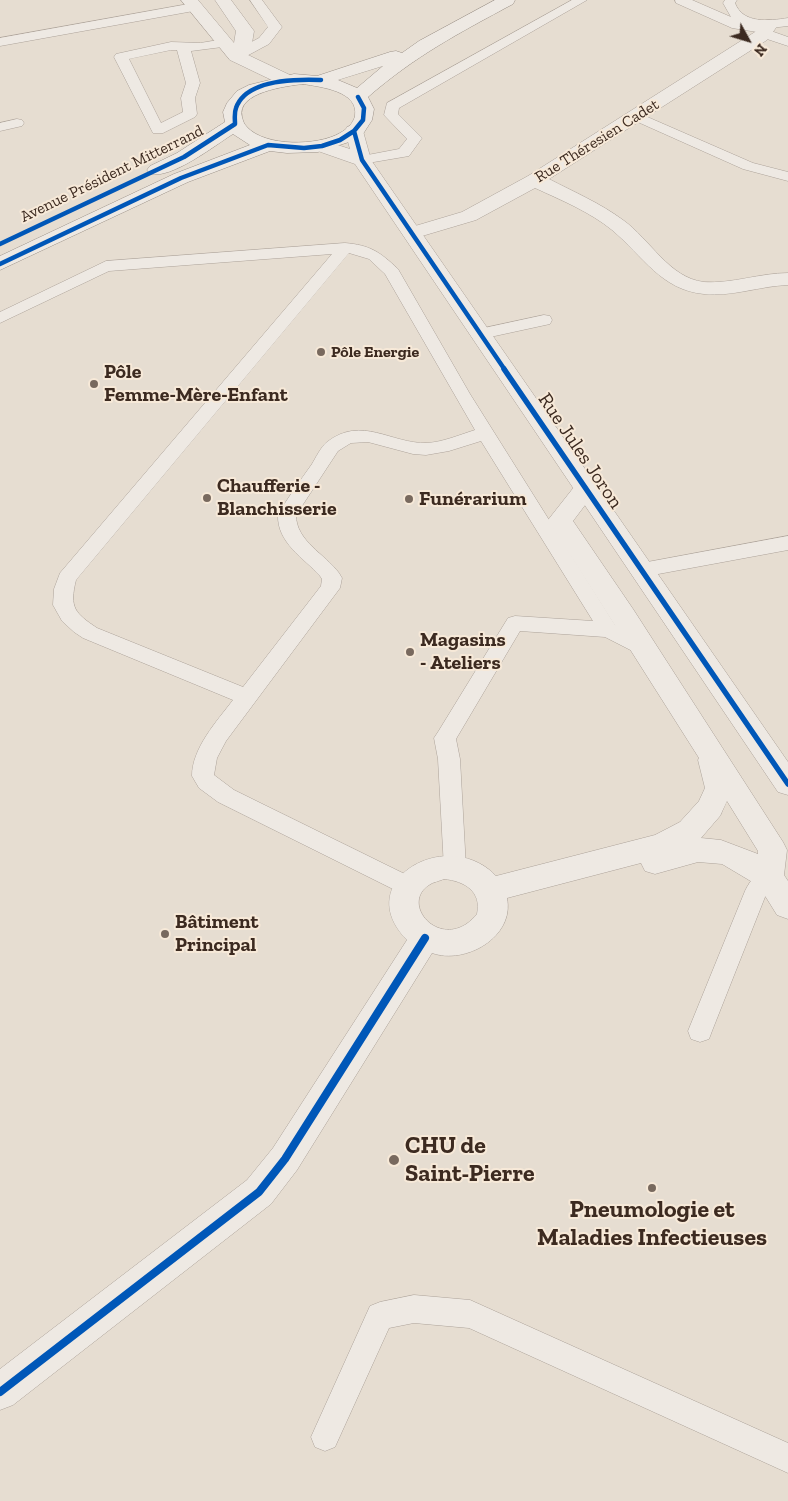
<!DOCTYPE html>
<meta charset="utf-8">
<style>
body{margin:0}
#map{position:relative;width:788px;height:1501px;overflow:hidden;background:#e6ddd1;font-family:"Zilla Slab",serif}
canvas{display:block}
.north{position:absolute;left:723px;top:15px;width:50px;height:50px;-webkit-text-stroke:4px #f7e9d8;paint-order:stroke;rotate:129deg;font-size:14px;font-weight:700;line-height:20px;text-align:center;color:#3c2a20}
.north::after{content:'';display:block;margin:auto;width:18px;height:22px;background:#3c2a20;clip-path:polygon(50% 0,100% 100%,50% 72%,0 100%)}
</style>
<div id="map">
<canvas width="788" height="1501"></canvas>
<div class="north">N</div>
</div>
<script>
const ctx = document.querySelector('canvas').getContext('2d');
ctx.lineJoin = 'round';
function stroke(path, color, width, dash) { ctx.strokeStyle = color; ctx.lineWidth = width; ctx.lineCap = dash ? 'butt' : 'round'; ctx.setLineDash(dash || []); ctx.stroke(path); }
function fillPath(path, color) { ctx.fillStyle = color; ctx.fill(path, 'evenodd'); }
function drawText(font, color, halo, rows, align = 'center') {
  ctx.font = font + ' "Zilla Slab",serif'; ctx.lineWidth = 4; ctx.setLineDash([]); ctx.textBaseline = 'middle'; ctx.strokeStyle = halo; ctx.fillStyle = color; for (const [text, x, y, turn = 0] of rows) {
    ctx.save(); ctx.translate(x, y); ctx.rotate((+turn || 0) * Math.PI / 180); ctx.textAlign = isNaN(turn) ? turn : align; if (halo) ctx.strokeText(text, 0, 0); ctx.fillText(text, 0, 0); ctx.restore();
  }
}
const service = new Path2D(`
 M250,0h12l20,27 -13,17 -28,15h-10l-2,-3 2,-3 28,-15 9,-11z
 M572,0h15l-188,108 -1,6 24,24 -13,18 -47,8 -5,-1 -2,-3 2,-3 42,-8 8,-10 -23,-24 3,-12z
 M675,0h17l39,17 -8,-14 2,-3h12l-2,3c8,21 34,18 53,15v8l-18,2 1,3 17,6v9l-30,-10 -1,-4 -25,-4 -56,-25z
 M194,3l5,1 1,3 -1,3 -199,36v-8z
 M225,39l7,4 -2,3 -39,5 9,32 -5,15 2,16 -2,3 -32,16h-10l-39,-76 2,-3 55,-12 29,1zM171,50h6l9,33 -5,15 2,14 -22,11 -32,-64z
 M636,112l117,51 35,9v9l-45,-12 -112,-50 -2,-3 2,-3z
 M17,119l5,1 2,3 -2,3 -22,5v-8z
 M345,243c25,2 35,9 53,26l72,125 145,231 36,19 3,5 -3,5 -7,3 -39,-20 -85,-6 -64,108 4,20 6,109 -3,7 -8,2 -8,-2 -3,-7 -6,-109 -4,-21 4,-6 70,-114 7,-2 78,5 -112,-180 -32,10 -23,4 -13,-1 -45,-12 -17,1 -13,8 -42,64c0,26 29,39 43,58l3,5 -2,10 -114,153 -9,17 -3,17 20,15 183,90 3,7 -3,7 -8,3 -191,-95 -19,-14 -7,-12c0,-28 25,-55 41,-76l-150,-62 -9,-6 -12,-11 -9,-16 1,-16 6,-16 272,-319 -223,17 -109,52v-11l106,-51zM349,253l20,6 16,15 90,156c-16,5 -32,12 -48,13 -36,1 -65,-28 -100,-1 -6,5 -11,15 -15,22 -12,17 -24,33 -34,51 -1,28 26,43 42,61l2,3 -1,7 -78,101 -146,-59c-22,-15 -28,-20 -21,-48z
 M544,315l6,1 2,4 -2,4 -69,15 -6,-1 -2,-4 2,-4z
 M788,536v14l-146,27 -7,-2 -3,-5 3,-5 7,-2z
 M769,867l8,3 3,7 -15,20 -53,134 -3,8 -9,3 -9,-3 -3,-8 57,-140c5,-11 13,-20 24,-24z
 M414,1295l56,5 318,143v30l-319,-145 -55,-5 -25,5 -54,119 -10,4 -10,-4 -4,-10 59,-131 10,-4z`);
const minor = new Path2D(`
 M181,0h17l36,43 2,-12 -21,-31h16l23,31 -2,12 -6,11 46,22 3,4 -3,4 -6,1 -6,-1 -50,-24z
 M769,20l6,1 3,4 -11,15 -218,139c25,13 51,24 74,41 27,19 46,58 81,62 28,2 56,-9 84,-9v12c-28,1 -56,12 -84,9 -43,-4 -61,-38 -92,-64 -22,-18 -51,-30 -77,-42l-59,32 -64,19 -7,-2 -3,-4 3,-4 57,-17 66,-36 227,-144 8,-11z
 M586,480l8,2 4,6 -25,33 60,88 150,233 4,8 -3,25 4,6v38l-11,-4 -18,-29 -37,-22 -24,-2 -43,12 -10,-3 -4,-8 -134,35c8,39 -42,67 -75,55l-135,217 -26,34 -258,201 -13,5v-41l247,-189 26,-32 134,-208c-58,-59 41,-115 89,-64l159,-41 25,-13 19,-21 6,-13 -7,-28 1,-2 -151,-238 30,-38zM727,801l31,50v3l-37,-14 -20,-2 19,-22zM444,879c21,2 38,13 33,35 -33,41 -79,-9 -48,-29 4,-3 11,-4 15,-6z`);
const tertiary = new Path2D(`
 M354,125l7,2 2,4 8,29 417,602v33l-10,-3 -423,-628 -40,-14 -2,-4 2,-4 7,-2 28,9 -5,-18 2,-4z`);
const secondary = new Path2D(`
 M495,0h20l-2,4c-54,29 -98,52 -145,93l6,12 -2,11 -9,14 -11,7 -34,11 -31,1 -17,-2 -82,31 -188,88v-14l174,-82 76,-29 -17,-11c-19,12 -61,45 -83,40l-3,-4 3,-4 27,-13 48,-31 -2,-10 4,-9 10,-12 12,-6 45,-11 23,2 73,-24 6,-1 6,2 17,-12zM383,66l-26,22 -19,-8zM303,84c18,3 56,7 52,32 -2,8 -8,13 -15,17 -22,13 -75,14 -93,-6 -3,-3 -4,-6 -5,-10 -6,-25 45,-31 61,-33z`);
stroke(service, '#aca299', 1);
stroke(minor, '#aca299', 1);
stroke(tertiary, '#aca299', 1);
stroke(secondary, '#9c9289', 1);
fillPath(service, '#eee9e3');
fillPath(minor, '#eee9e3');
fillPath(tertiary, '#eee9e3');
fillPath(secondary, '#eee9e3');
stroke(new Path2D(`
 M354,131l8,29 143,210
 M0,244l184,-87 51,-33c0,-5 -1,-11 1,-16 10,-29 60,-29 85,-28
 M0,264l181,-86 87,-33 36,3 18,-2 18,-6 14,-9 9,-11 1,-12 -6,-11`), '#0057b8', 4.5);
stroke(new Path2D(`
 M504,369l284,415`), '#0057b8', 5.5);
stroke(new Path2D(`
 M0,1392l259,-200 26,-33 140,-221`), '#0057b8', 8);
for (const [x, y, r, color] of [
 [321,352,5,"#78695e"],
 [94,384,5,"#78695e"],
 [207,498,5,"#78695e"],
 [409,499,5,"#78695e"],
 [410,652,5,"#78695e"],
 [165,934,5,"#78695e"],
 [394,1160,6,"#78695e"],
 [652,1188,5,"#78695e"]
]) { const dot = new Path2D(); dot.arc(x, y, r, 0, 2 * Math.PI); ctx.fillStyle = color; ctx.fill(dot); stroke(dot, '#f7e9d8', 2); }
drawText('16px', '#3c2a20', '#f7e9d8', [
 ["Rue Théresien Cadet",597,141,-32],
 ["Avenue Président Mitterrand",112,174,-26]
]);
drawText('bold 16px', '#3c2a20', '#f7e9d8', [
 ["Pôle Energie",331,352]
], 'left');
drawText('bold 20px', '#3c2a20', '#f7e9d8', [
 ["Pôle",104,372],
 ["Femme-Mère-Enfant",104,395],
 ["Chaufferie -",217,486],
 ["Blanchisserie",217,509],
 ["Funérarium",419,499],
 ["Magasins",420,640],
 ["- Ateliers",420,663],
 ["Bâtiment",175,922],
 ["Principal",175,945]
], 'left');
drawText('20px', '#3c2a20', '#f7e9d8', [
 ["Rue Jules Joron",580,451,56]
]);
drawText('bold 24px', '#3c2a20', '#f7e9d8', [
 ["CHU de",405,1146],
 ["Saint-Pierre",405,1174],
 ["Pneumologie et",652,1210,"center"],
 ["Maladies Infectieuses",652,1238,"center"]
], 'left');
</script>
